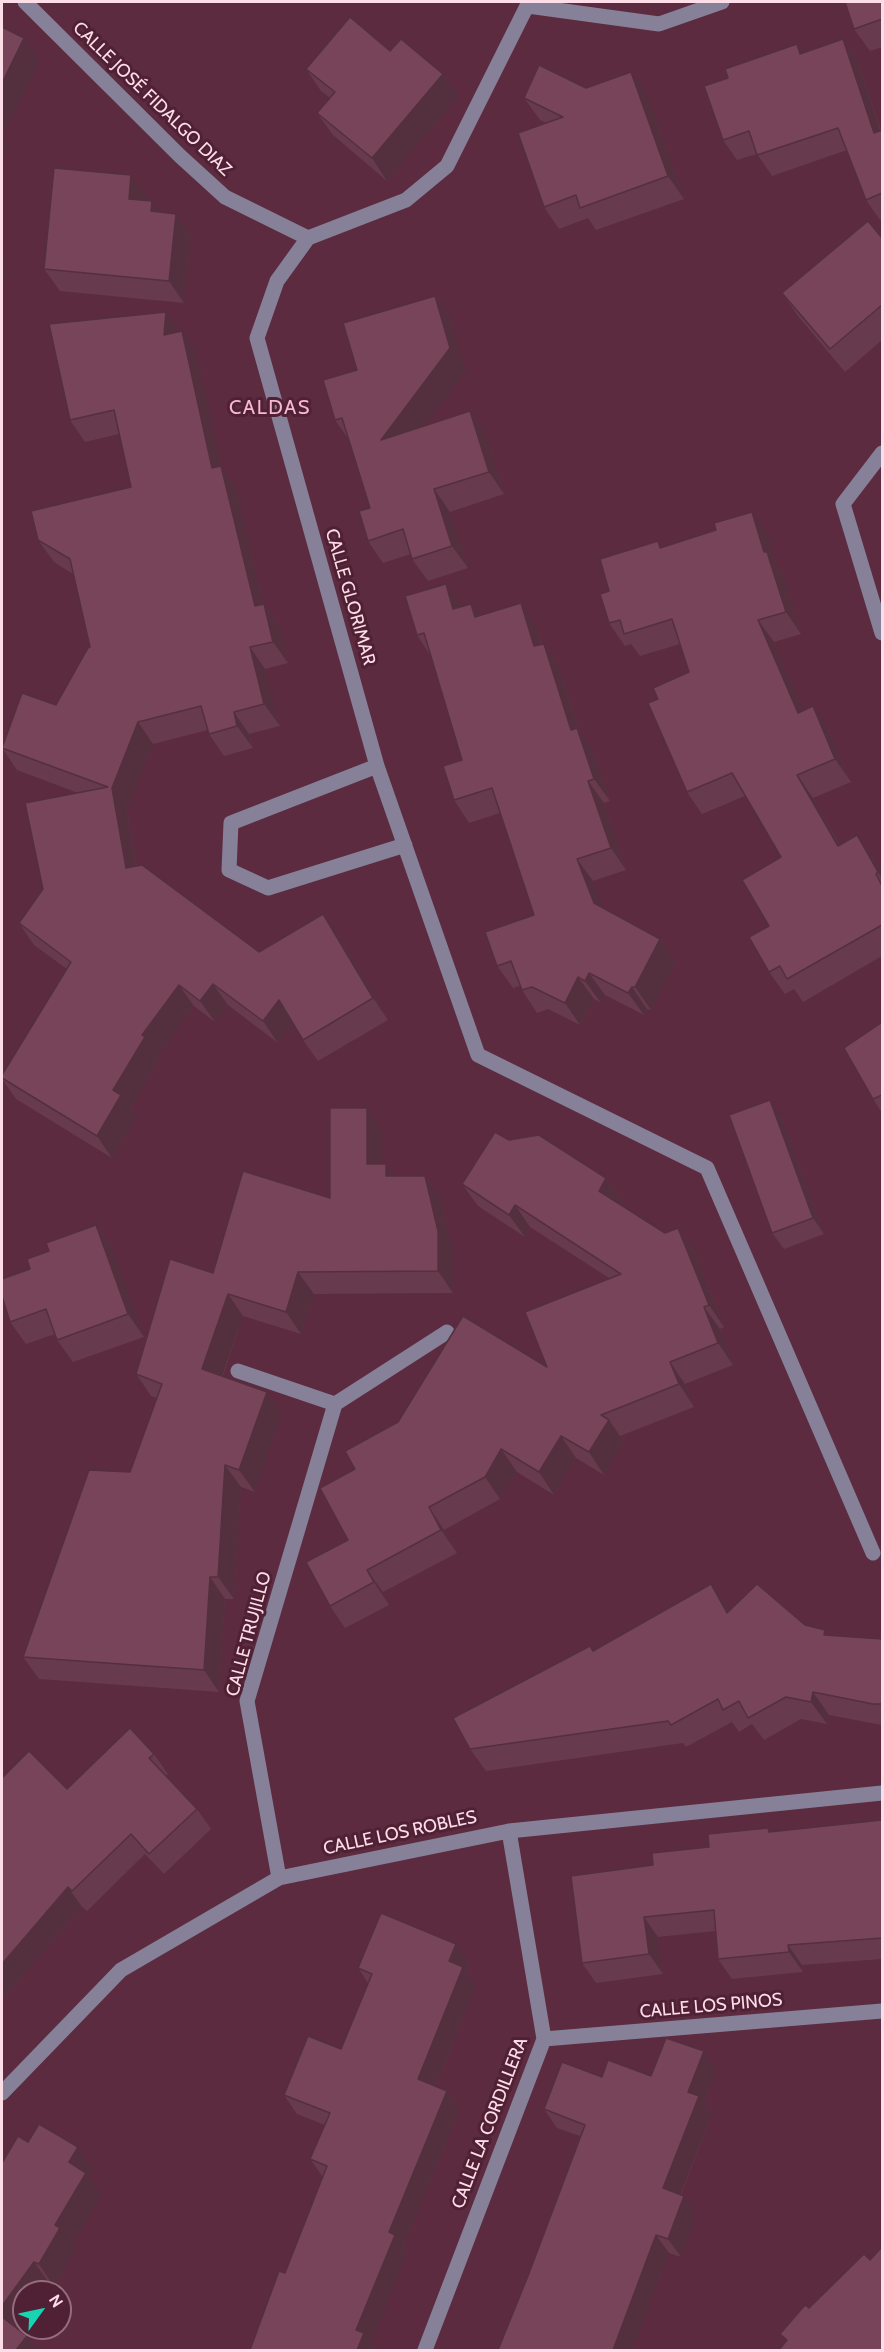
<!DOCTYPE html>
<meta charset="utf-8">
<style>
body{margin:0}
#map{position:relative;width:884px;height:2352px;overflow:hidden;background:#5c2b3f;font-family:Cabin,sans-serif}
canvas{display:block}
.frame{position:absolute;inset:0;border:3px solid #fddde8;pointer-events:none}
.north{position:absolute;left:12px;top:2280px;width:60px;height:60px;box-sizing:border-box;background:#502135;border:2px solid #956c7d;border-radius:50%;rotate:57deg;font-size:16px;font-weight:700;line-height:24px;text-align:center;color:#fddde8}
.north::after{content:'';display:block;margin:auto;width:21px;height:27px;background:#17d5b2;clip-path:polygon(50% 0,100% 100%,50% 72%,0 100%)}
</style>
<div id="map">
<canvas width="884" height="2352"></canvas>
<div class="frame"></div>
<div class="north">N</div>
</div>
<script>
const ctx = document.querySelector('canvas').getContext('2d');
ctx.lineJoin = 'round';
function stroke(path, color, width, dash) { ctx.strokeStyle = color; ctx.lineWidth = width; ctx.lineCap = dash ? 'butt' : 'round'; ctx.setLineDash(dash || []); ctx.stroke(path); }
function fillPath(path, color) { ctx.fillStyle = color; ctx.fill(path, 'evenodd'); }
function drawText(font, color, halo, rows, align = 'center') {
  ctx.font = font + ' Cabin,sans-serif'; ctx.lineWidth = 6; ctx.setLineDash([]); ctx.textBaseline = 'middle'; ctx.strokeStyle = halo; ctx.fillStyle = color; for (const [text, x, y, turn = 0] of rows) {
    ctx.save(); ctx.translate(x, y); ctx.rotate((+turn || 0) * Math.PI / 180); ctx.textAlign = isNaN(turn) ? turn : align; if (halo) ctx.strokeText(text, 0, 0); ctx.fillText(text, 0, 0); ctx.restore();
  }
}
stroke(new Path2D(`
 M25,2l155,154 45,41 83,41 98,-38 41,-34 82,-164
 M528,6l131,18 63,-22
 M308,238l-31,43 -20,57 120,428 101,289 229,113 166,385
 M882,453l-39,51 39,129
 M377,766l-146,57 -2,47 39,18 137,-43
 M238,1371l97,33 112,-72
 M279,1878l-32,-177 88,-297
 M544,2039l338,-28
 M2,2093l119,-123 158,-92 230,-47 373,-38
 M425,2350l119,-311 -35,-208`), '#868198', 15);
fillPath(new Path2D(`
 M882,2v45l-12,4 -16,-22z
 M843,39l14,21 24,71 1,-1v89l-2,1 -14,-20 -19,-50 -75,26 -15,-22 -20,6 -14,-20 80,-87z
 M390,51l53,23 16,22 -72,85 -54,-46 -16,-22 13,-15 -9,-7 -15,-22z
 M586,88l61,6 37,105 -88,31 -8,-12 -29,11 -15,-22 2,-84 -6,-3 -16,-22z
 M147,198v2l12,12 17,2 15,22 -7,67 -124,-12 -16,-22z
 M882,238v102l-37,32 -47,-56 -16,-23z
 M435,296l16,23 15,52 -42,55 62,8 18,60 -54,18 18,56 -40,13 -16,-22 -1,-5 -28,9 -15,-22 2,-33 -21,-68 -14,-20 22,-50z
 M166,312l13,19h3l15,22 25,115 14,19 28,118 15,20 9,38 -23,6 15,57 -31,8 4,14 -29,8 -15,-22 -1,-4 -55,14 -26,66 10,56 122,86 80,-16 49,84 -70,41 -15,-21 -10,-17 -15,20 -50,-38 -13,17 -21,-16 -36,49 2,4 -29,49 6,9 -25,41 -96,-59 -14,-20v-4l65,-106 -33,-24 -15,-22 24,-34 35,-96 -61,-23 -15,-22 54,-43 34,-58 -17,-73 -19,-12 -16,-22 93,-53 -12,-53 -34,8 -15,-22z
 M768,534l9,32 6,8 18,60 -27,8 29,68 25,19 23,53 -38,16 27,47 17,-10 15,22 10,18v81l-79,46 -9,-13 -9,5 -16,-22v-46l12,-69 -36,-61 -43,18 -15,-22 -29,-93 31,-27 -9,-28 -40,12 -9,-12 -6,2 -16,-23v-32l53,-44z
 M446,584l15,22 19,10 56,10 6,18h2l15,22 21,66 13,18 17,51 -6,2 22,67 -33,11 10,27 57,31 16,23 -25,48 -4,-1 -3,6 -39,-20 -4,8 -7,-4 -14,26 -32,-16 -11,4 -15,-23 -2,-4 -7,2 -16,-22 37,-51 -34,-102 -31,10 -15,-23 8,-40 -32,-105 -13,-20z
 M882,1024v89l-9,-14z
 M367,1108l15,22v34l12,12h31l16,22 12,55v40l-139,1 -13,40 -58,-18 -20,60 44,16 15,22 -27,78 -14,-5 -7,112h-9l-6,93 -180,-13 -16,-22 107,-185 27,-74 -6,-2 -15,-22 77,-101 117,-75z
 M781,1116l43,118 -40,15 -12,-16z
 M509,1140l97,38 16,23 -2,3 45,29 13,-5 16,22 30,77 -4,2 13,36 -48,19 9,23 -74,29 4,6 -20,33 -28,-17 -22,37 -37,-23 -17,27 -56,31 13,23 -74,39 6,13 -44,23 -15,-22 18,-66 199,-173 62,-89 -79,-51 -5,10 -47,-31 -16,-22z
 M96,1225l16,22 32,90 -71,25 -16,-22 -2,-6 -29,10 -16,-22 20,-53 19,-18z
 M711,1584l18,27 76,14 24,11 53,3v86l-53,-10 -2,9 -26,-5 -37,21 -12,-16 -13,8 -7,-10 -46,25 -3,-4 -197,28 -16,-22 124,-99z
 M154,1754l14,20 -2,2 31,33 14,20 -47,45 -19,-20 -58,57 -5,-4 -80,93 65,-211z
 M882,1820v139l-80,6 1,7 -71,7 -14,-20 -2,-28 -58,6 5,37 -67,9 -14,-20 71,-98 115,-37 3,4z
 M456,1944l13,19 -3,8 10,15 -40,100 11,5 13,18 -57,138 4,6 -36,90 5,7h-126l35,-77 38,-96 -13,-18 15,-34 -28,-11 -13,-19 57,-46 27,-66 -10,-15z
 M716,2070l-12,33 8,11 -31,81 15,19 -15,43 -12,-4 -37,97h-134l30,-74 52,-140 -23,-8 -13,-19 58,-32 49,-1z
 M28,2142l65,27 -4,8 13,18 -30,50 4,5 -22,37 -4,-3 -6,8h-20l-7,36 -15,22z`), '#673a4d');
fillPath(new Path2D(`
 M24,38l16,22 -38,77 7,11 -7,15v-80z
 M843,39l14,21 25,76 -8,-3z
 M797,44l14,21 -11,-11z
 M631,72l16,22 37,105 -16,-23z
 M443,74l16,22 -72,85 -15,-23z
 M131,175l16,23 -2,23 -16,-22z
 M152,201l15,22 -16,-12z
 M176,214l15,22 -7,67 -15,-22z
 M2,264l5,8 -5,10z
 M435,296l16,23 15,52 -69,91 -16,-22z
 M166,312l15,22 -17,1z
 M182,331l15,22 25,115 14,19 28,118 15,20 9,38 -15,-21 -18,-36 -43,-138z
 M470,411l16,23 18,60 -15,-22z
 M434,489l16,23 18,56 -16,-22z
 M752,512l16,22 9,32 6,8 18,60 -15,-22 -22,-60z
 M446,584l16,23 -9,2z
 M521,603l15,23 13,43 -15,-23z
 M471,604l16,22 -12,-9z
 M758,620l16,22 40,93 -16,-22z
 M544,644l15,22 21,66 13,18 17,51 -16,-22 -23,-49z
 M250,647l15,22 15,57 -16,-22z
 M813,706l15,23 23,53 -16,-23z
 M234,712l15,22 4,14 -16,-22z
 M138,722l15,22 -26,66 14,80 -15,-22 -14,-80z
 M797,775l16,23 40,71 -15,-23z
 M588,781l16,22 22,67 -15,-22z
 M857,835l15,22 10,18v4z
 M577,859l16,22 17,44 -16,-22z
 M323,914l16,22 49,84 -15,-22z
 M660,939l16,23 -25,48 -16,-23z
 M589,973l16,22 -4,8 -16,-22z
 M578,977l16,22 -14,26 -15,-22z
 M213,984l15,21 -13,17 -15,-21z
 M179,985l15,21 -36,49 2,4 -29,49 6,9 -25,41 -15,-22 16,-46 29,-55z
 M632,987l15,22 -3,6 -16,-22z
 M279,1000l15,22 -16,21 -15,-22z
 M770,1100l11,16 43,118 -11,-16z
 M367,1108l15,22v56l-15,-22z
 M386,1164l15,22 -15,-10z
 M425,1176l16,22 12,55v40l-15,-22z
 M606,1178l16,23 -8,12 -15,-22z
 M515,1205l15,22 -5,10 -16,-22z
 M96,1225l16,22 32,90 -16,-23z
 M678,1228l16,22 30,77 -15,-22z
 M298,1272l16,22 -13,40 -15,-22z
 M228,1294l15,22 -26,75 -15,-22z
 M704,1307l16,22 13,36 -15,-22z
 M670,1362l15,22 9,23 -15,-23z
 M267,1392l15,22 -27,78 -16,-22z
 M609,1420l15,22 -20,33 -15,-23z
 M561,1436l15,22 -22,37 -15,-23z
 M501,1449l16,23 -17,27 -15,-22z
 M225,1465l16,22 -7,112 -16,-22z
 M429,1507l15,23 13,23 -16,-23z
 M367,1570l16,22 6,13 -15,-23z
 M210,1577l15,22 -6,93 -15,-22z
 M711,1584l16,23 16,28 -16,-22z
 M813,1692l16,23 -2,9 -16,-22z
 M68,1887l14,20 -80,93v-36z
 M644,1917l14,20 5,37 -14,-20z
 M456,1944l13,19 -3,8 10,15 -45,112 -13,-19 31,-118z
 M788,1945l14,20 1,7 -14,-20z
 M704,2051l12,19 -12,33 8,11 -36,92 -13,-18 25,-96z
 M447,2091l13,18 -57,138 4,6 -36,90 5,7h-19l-1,-20 33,-98z
 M78,2147l15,22 -4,8 13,18 -30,50 4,5 -22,37 -15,-23 16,-39 14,-63z
 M684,2196l12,18 -15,43 -13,-18z
 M656,2235l13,18 -37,97h-19z
 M34,2262l16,22 -6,8h-20v27l-12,16 -10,-15v-14z
 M27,2336l11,14h-22z`), '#54303e');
const building = new Path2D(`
 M845,2h37v17l-28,10z
 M350,17l40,34 11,-12 42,35 -71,84 -55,-45 18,-21 -29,-23z
 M2,27l22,11 -22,45z
 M843,39l31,94 8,-3v63l-16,7 -28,-72 -81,27 -8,-24 -26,9 -19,-54 24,-8 -3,-9 72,-25 3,10z
 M539,65l47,23 45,-16 37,104 -88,32 -4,-13 -32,12 -26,-74 45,-16 -39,-19z
 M54,168l77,7 -2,24 23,2 -1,10 25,3 -7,67 -125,-12z
 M868,221l14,17v67l-52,44 -48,-56z
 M435,296l15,52 -69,92 89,-29 19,61 -55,17 18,57 -40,13 -9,-30 -35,12 -9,-30 11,-3 -28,-90 -7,2 -12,-40 34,-10 -14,-47z
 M166,312l-2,23 18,-4 30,137 9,-2 34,140 9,-2 9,38 -23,5 14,57 -30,8 3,14 -28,8 -8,-28 -63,16 -26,66 14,80 16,-3 117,87 64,-38 50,84 -70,42 -24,-40 -16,21 -50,-37 -13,17 -21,-16 -37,50 3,2 -32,53 8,5 -24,41 -95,-58v-3l69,-113 -52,-39 24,-34 -18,-86 83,-16 -106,-39 20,-55 34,12 32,-57 2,-1 -20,-88 -32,-19 -7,-29 100,-24 -17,-77 -44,10 -21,-96z
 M752,512l12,40h3l19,60 -28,8 40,93 15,-7 22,53 -38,16 41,71 19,-11 21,37 -2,2 6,12v39l-95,54 -7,-13 -11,6 -20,-35 20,-11 -27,-46 39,-23 -49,-84 -45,19 -39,-89 10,-4 -5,-11 36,-16 -17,-53 -48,15 -4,-14 -11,3 -9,-29 9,-3 -9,-32 58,-18 2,7 56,-18 -2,-7z
 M446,584l7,25 18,-5 4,13 46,-14 13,43 10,-2 27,86 6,-2 17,51 -6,2 23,67 -34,11 17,44 66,36 -25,48h-3l-4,6 -39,-20 -4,8 -7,-4 -13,26 -33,-16 -10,3 -11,-29 -14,5 -12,-34 49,-17 -42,-127 -38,12 -11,-34 19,-6 -38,-127 -7,2 -12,-39z
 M881,1023l1,1v71l-9,4 -29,-51z
 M770,1100l43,118 -41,15 -43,-118z
 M330,1108h37v56h19v12h39l13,55v40l-140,1 -12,40 -58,-18 -26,75 65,23 -28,78 -14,-5 -7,112h-8l-6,93 -181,-13 66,-187 41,2 32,-88 -26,-10 34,-115 43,14 30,-102 87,27z
 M495,1132l14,8 30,-5 67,43 -7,13 66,42 13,-5 31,77 -5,2 14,36 -48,19 9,22 -78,31 8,5 -20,32 -28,-16 -22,36 -38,-23 -16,28 -56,30 12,23 -74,40 7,12 -44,24 -24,-44 42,-22 -28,-52 35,-19 -10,-18 53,-29 65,-106 84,51 -22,-55 96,-38 -106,-69 -6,10 -47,-31z
 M96,1225l32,89 -71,26 -11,-31 -36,13 -8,-26v-17l28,-10 -3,-10 22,-8 -3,-8z
 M711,1584l16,29 30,-29 48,41 20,5 -1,5 58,4v65h-9l-60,-12 -2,10 -25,-5 -38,21 -9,-17 -16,9 -5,-11 -47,26 -3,-4 -198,28 -17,-31 137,-72 3,5z
 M130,1728l24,26 -5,4 48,51 -48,45 -18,-20 -59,57 -4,-4 -66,77v-186l27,-27 38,38z
 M882,1820v118l-94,7 1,7 -71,7 -4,-49 -70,7 5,37 -67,9 -11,-87 82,-11 -1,-12 57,-6 -1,-13 60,-6 1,4z
 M381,1913l75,31 -7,17 14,6 -45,112 29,12 -58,141 6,3 -39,95 8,3 -7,17h-107l29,-79 6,2 42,-107 -17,-7 20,-46 -46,-18 24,-59 33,13 31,-75 -14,-6z
 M666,2038l38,13 -16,41 11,4 -36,92 21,8 -16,43 -12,-4 -43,115h-115l30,-74 57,-151 -41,-16 18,-47 40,15 6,-17 43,16z
 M39,2124l39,23 -9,15 17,11 -31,52 5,3 -21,36 -5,-2 -32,44v-143l16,-27 10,6z
 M882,2247v103h-103l8,-10 -7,-6 25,-29 4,3 55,-54 6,6z
 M2,2317l25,19 -11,14h-14z`);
fillPath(building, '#784459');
stroke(building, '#54303e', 1.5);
drawText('18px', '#fddde8', '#502135', [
 ["CALLE JOSÉ FIDALGO DIAZ",152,99,44],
 ["CALLE GLORIMAR",350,597,74],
 ["CALLE TRUJILLO",249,1634,-75],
 ["CALLE LOS ROBLES",400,1833,-12],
 ["CALLE LOS PINOS",711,2006,-5],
 ["CALLE LA CORDILLERA",490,2123,-69]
]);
ctx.letterSpacing = '1.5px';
drawText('20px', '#f6b9cf', '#502135', [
 ["CALDAS",270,408]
]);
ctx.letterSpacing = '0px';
</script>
